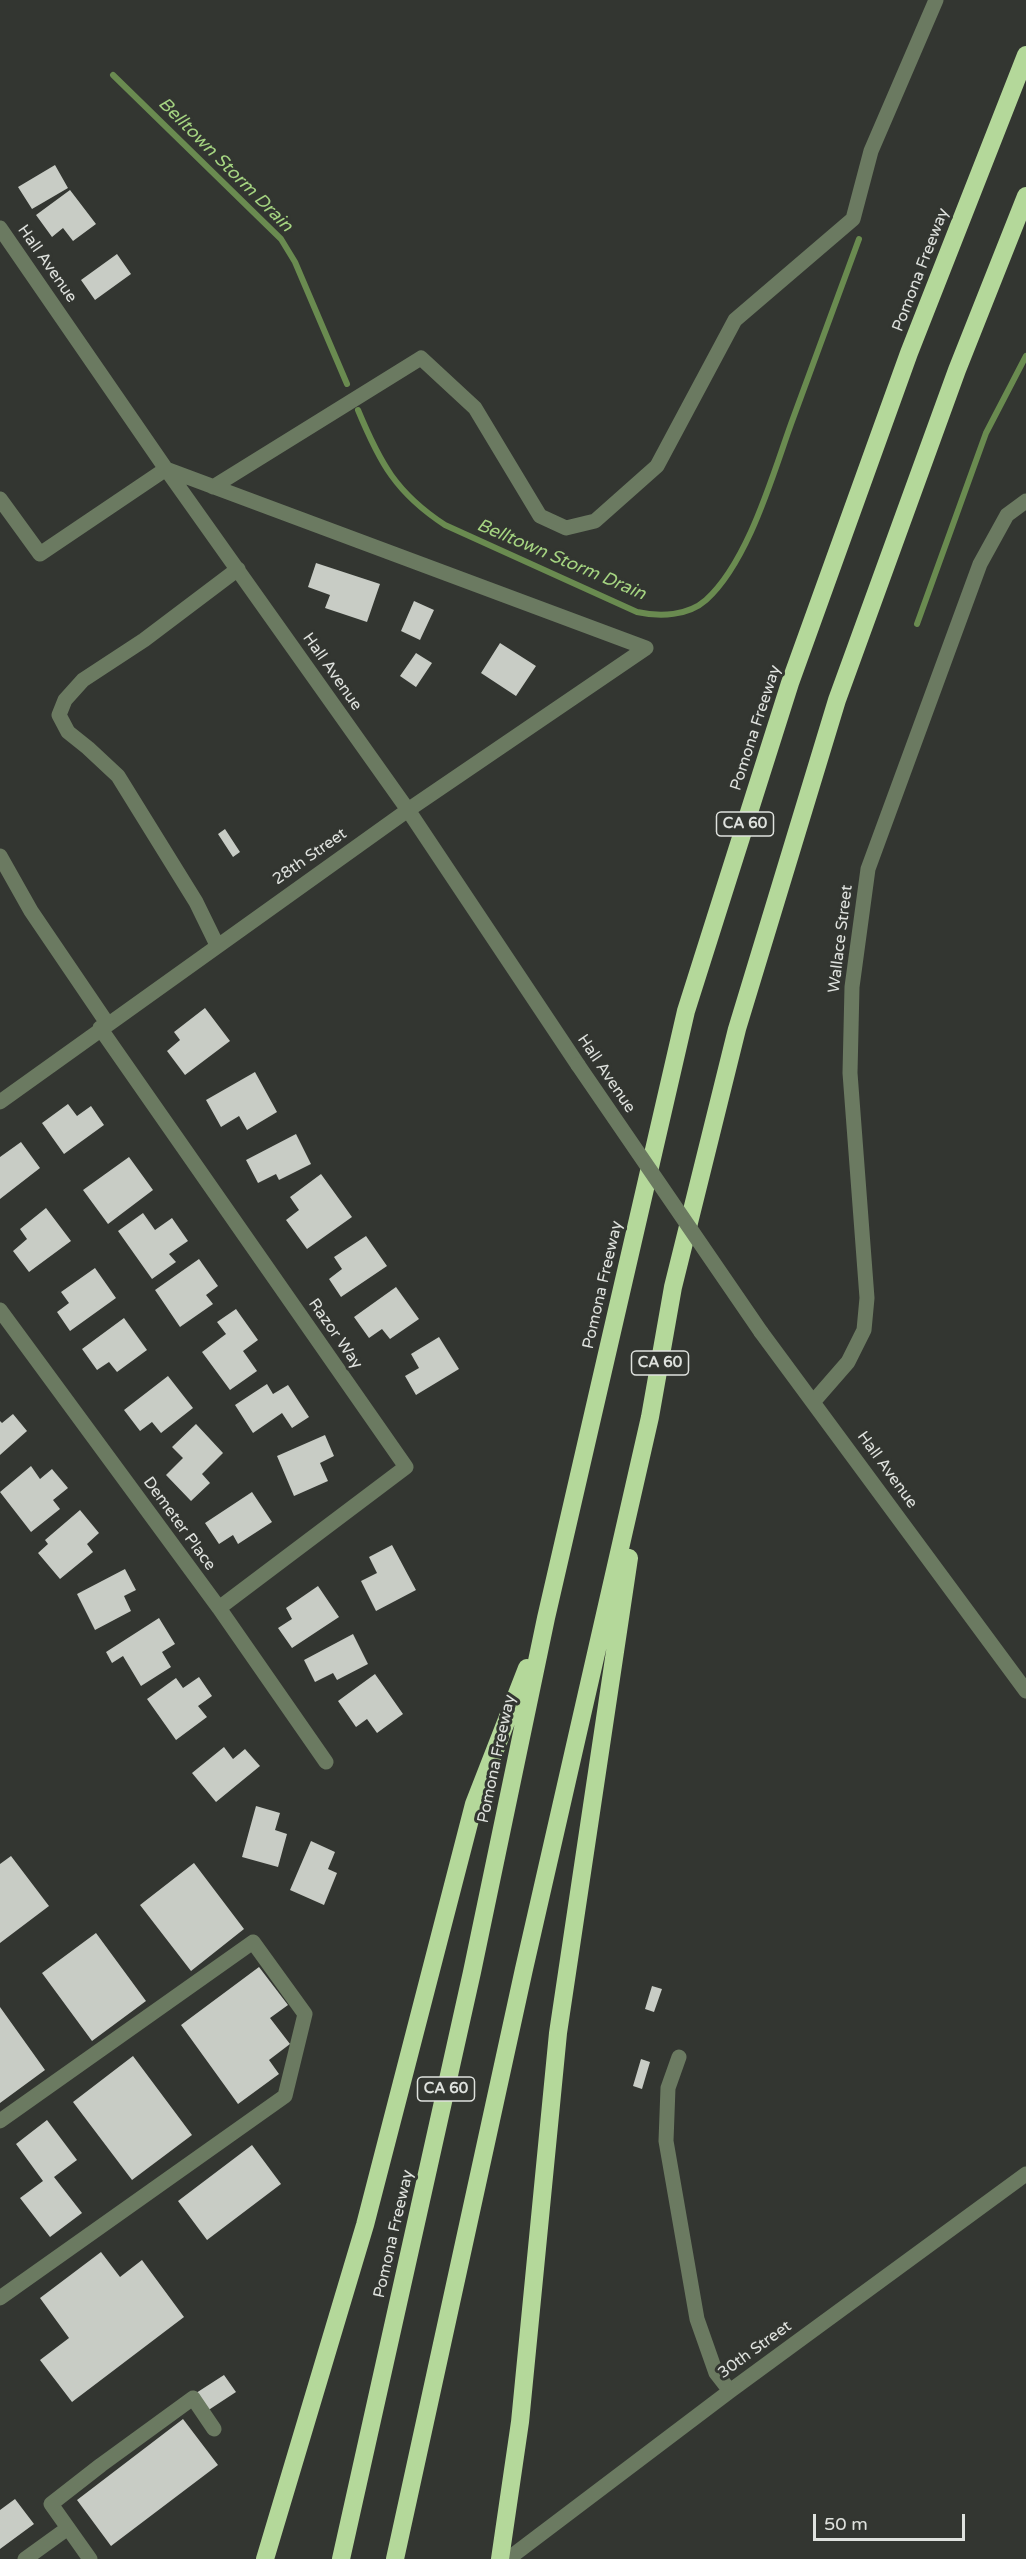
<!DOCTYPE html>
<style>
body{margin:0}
#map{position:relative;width:1026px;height:2559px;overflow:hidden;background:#333631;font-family:"Varela Round",sans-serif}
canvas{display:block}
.scale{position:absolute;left:813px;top:2514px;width:152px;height:27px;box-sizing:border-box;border:3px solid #dfe2de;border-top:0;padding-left:8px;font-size:18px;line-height:21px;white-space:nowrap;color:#dfe2de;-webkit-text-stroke:4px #333631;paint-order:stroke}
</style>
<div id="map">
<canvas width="1026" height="2559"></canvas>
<div class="scale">50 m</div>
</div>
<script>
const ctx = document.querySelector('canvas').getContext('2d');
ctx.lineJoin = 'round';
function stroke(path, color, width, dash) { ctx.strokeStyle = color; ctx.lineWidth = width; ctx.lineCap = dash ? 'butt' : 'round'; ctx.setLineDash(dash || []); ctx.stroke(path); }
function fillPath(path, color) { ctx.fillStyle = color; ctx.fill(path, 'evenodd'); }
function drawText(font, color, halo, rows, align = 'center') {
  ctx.font = font + ' "Varela Round",sans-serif'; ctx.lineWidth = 6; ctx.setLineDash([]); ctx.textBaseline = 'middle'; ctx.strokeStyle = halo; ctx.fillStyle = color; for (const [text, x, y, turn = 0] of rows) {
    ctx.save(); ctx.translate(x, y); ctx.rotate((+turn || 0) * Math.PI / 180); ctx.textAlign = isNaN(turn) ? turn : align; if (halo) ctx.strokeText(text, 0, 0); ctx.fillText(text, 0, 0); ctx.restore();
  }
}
stroke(new Path2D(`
 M113,75l168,164 14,23 52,122
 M358,410c22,53 38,83 87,115l192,87c23,5 51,4 69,-12 42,-38 66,-123 85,-176 23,-62 45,-123 68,-185
 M917,624l69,-191 40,-77`), '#6a8b50', 6);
fillPath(new Path2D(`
 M55,165l13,23 -36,21 -14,-22z
 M70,190l26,34 -23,17 -10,-13 -11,9 -16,-22z
 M117,254l14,20 -36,26 -14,-20z
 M316,563l64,21 -13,38 -42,-14 5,-13 -22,-8z
 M414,601l20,9 -14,30 -19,-9z
 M500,643l36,23 -20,30 -35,-23z
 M416,653l16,10 -16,24 -16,-11z
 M225,829l15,23 -7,5 -15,-23z
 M205,1008l25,33 -45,34 -18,-24 13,-11 -6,-8z
 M255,1072l22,40 -30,18 -8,-14 -18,11 -15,-27z
 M68,1104l9,12 14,-10 13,19 -40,29 -22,-31z
 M296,1134l15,30 -32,16 -3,-6 -18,9 -12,-23z
 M21,1142l19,26 -40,31v-42z
 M129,1157l24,33 -45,34 -25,-34z
 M321,1174l31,43 -45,32 -21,-29 13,-10 -9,-13z
 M46,1208l25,33 -42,31 -16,-21 14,-12 -7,-10z
 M143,1213l12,17 17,-12 16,23 -19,13 7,8 -24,17 -34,-48z
 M366,1236l21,30 -46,31 -12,-18 13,-10 -8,-12z
 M199,1259l19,27 -12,9 7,9 -33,23 -25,-37z
 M95,1268l21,30 -46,33 -13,-19 12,-9 -8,-11z
 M396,1287l23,32 -29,20 -8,-10 -13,9 -15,-21z
 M236,1309l22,31 -15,11 14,20 -27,19 -28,-38 24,-18 -9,-12z
 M124,1318l23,32 -30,22 -8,-10 -12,8 -15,-21z
 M439,1337l20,32 -43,26 -11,-19 14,-8 -8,-14z
 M168,1376l25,32 -32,25 -9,-11 -12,9 -16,-21z
 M267,1384l6,10 15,-9 21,32 -17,11 -10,-15 -29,20 -18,-28z
 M13,1414l14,17 -27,24v-34l2,2z
 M196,1424l27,29 -21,21 8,9 -19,18 -25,-26 17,-17 -11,-11z
 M325,1435l9,21 -14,7 8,18 -34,15 -17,-40z
 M31,1466l9,13 12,-10 16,19 -15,12 7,9 -29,23 -31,-40z
 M252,1492l20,30 -34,22 -5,-9 -14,9 -14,-21z
 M80,1510l19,23 -12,11 6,8 -33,27 -22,-26 10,-9 -3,-4z
 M392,1545l24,45 -40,21 -15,-30 16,-8 -8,-16z
 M125,1569l11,21 -12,6 7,15 -36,19 -18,-36z
 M318,1586l21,31 -47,31 -14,-20 14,-9 -6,-11z
 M159,1618l16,26 -13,8 9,15 -30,19 -18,-30 -11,7 -6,-11z
 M353,1634l15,30 -31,16 -4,-7 -18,9 -11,-22z
 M375,1674l28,40 -26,19 -10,-14 -11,8 -18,-26z
 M199,1677l13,19 -14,10 9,11 -31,23 -29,-41 29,-21 7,10z
 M224,1747l9,12 12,-10 15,17 -44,36 -24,-29z
 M256,1806l24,7 -5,17 12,4 -9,33 -36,-10z
 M311,1841l24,11 -7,17 9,4 -13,32 -34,-15z
 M11,1856l38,50 -49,37v-79z
 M194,1863l50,66 -53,42 -51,-66z
 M96,1933l50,68 -54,40 -50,-68z
 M259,1967l29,38 -18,13 20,26 -21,16 10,14 -41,30 -57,-79z
 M652,1986l10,3 -8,23 -9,-3z
 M0,2007l45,63 -45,33z
 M133,2056l59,79 -60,45 -59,-78z
 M641,2059l9,3 -8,27 -9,-3z
 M47,2120l30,40 -23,17 28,36 -32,24 -30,-39 23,-17 -27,-37z
 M252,2145l29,39 -74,56 -29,-39z
 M101,2252l19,25 22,-17 42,57 -112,85 -32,-42 29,-22 -29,-40z
 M224,2375l12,17 -32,21 -11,-18z
 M183,2419l35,46 -107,81 -34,-46z
 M15,2499l19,25 -34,25v-39z`), '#c8ccc5');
stroke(new Path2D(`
 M0,228l166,241 242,341 170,255
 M213,487l208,-129 54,50 65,108 26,12 29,-7 62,-55 78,-146 118,-101 18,-68 65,-151
 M0,499l40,55 126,-85 480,179
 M0,856l31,55 76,112
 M217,945l-21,-43 -78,-126 -30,-28 -20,-16 -9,-17 6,-15 18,-20 61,-40 94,-71
 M100,1028l306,439 -187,141
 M0,1102l408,-292 238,-162
 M0,1310l219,298 107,154
 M761,1332l265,359
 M814,1401l34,-39 16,-32 3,-32 -17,-225 2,-86 16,-118 112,-305 27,-49 19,-14
 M679,2057l-11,31 -2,53 31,178 19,54 14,18
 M0,2121l253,-179 52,72 -20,82 -285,202
 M68,2528l-17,-24 50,-39 92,-67 21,31
 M25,2559l43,-31 22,31
 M508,2559l222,-168 296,-217`), '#6b7a61', 15);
stroke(new Path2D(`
 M265,2559l100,-334 109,-421 53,-136
 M341,2559l131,-587 74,-354 140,-607 104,-328 119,-330 117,-298
 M395,2559l129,-590 126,-552 23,-130 64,-258 100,-329 120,-330 69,-174
 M500,2559l20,-137 38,-389 71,-475`), '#b4d89a', 18);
stroke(new Path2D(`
 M578,1065l183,267`), '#6b7a61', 15);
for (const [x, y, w] of [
 [745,824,57],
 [660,1363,57],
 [446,2089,57]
]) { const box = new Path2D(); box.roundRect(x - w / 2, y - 12, w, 24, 4.5); ctx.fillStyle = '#333631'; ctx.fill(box); stroke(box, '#dfe2de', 1.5); }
drawText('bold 15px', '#dfe2de', null, [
 ["CA 60",745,824],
 ["CA 60",660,1363],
 ["CA 60",446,2089]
]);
drawText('16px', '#dfe2de', '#333631', [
 ["Hall Avenue",47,264,55],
 ["Pomona Freeway",921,270,-69],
 ["Hall Avenue",332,672,55],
 ["Pomona Freeway",756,728,-72],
 ["28th Street",310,857,-35],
 ["Wallace Street",841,939,-83],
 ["Hall Avenue",606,1074,56],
 ["Pomona Freeway",603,1285,-77],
 ["Razor Way",335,1334,55],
 ["Hall Avenue",887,1470,54],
 ["Demeter Place",179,1524,54],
 ["Pomona Freeway",497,1759,-78],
 ["Pomona Freeway",394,2234,-77],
 ["30th Street",755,2350,-36]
]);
drawText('italic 18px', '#a5d481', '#333631', [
 ["Belltown Storm Drain",225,165,45],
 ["Belltown Storm Drain",561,560,23]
]);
</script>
